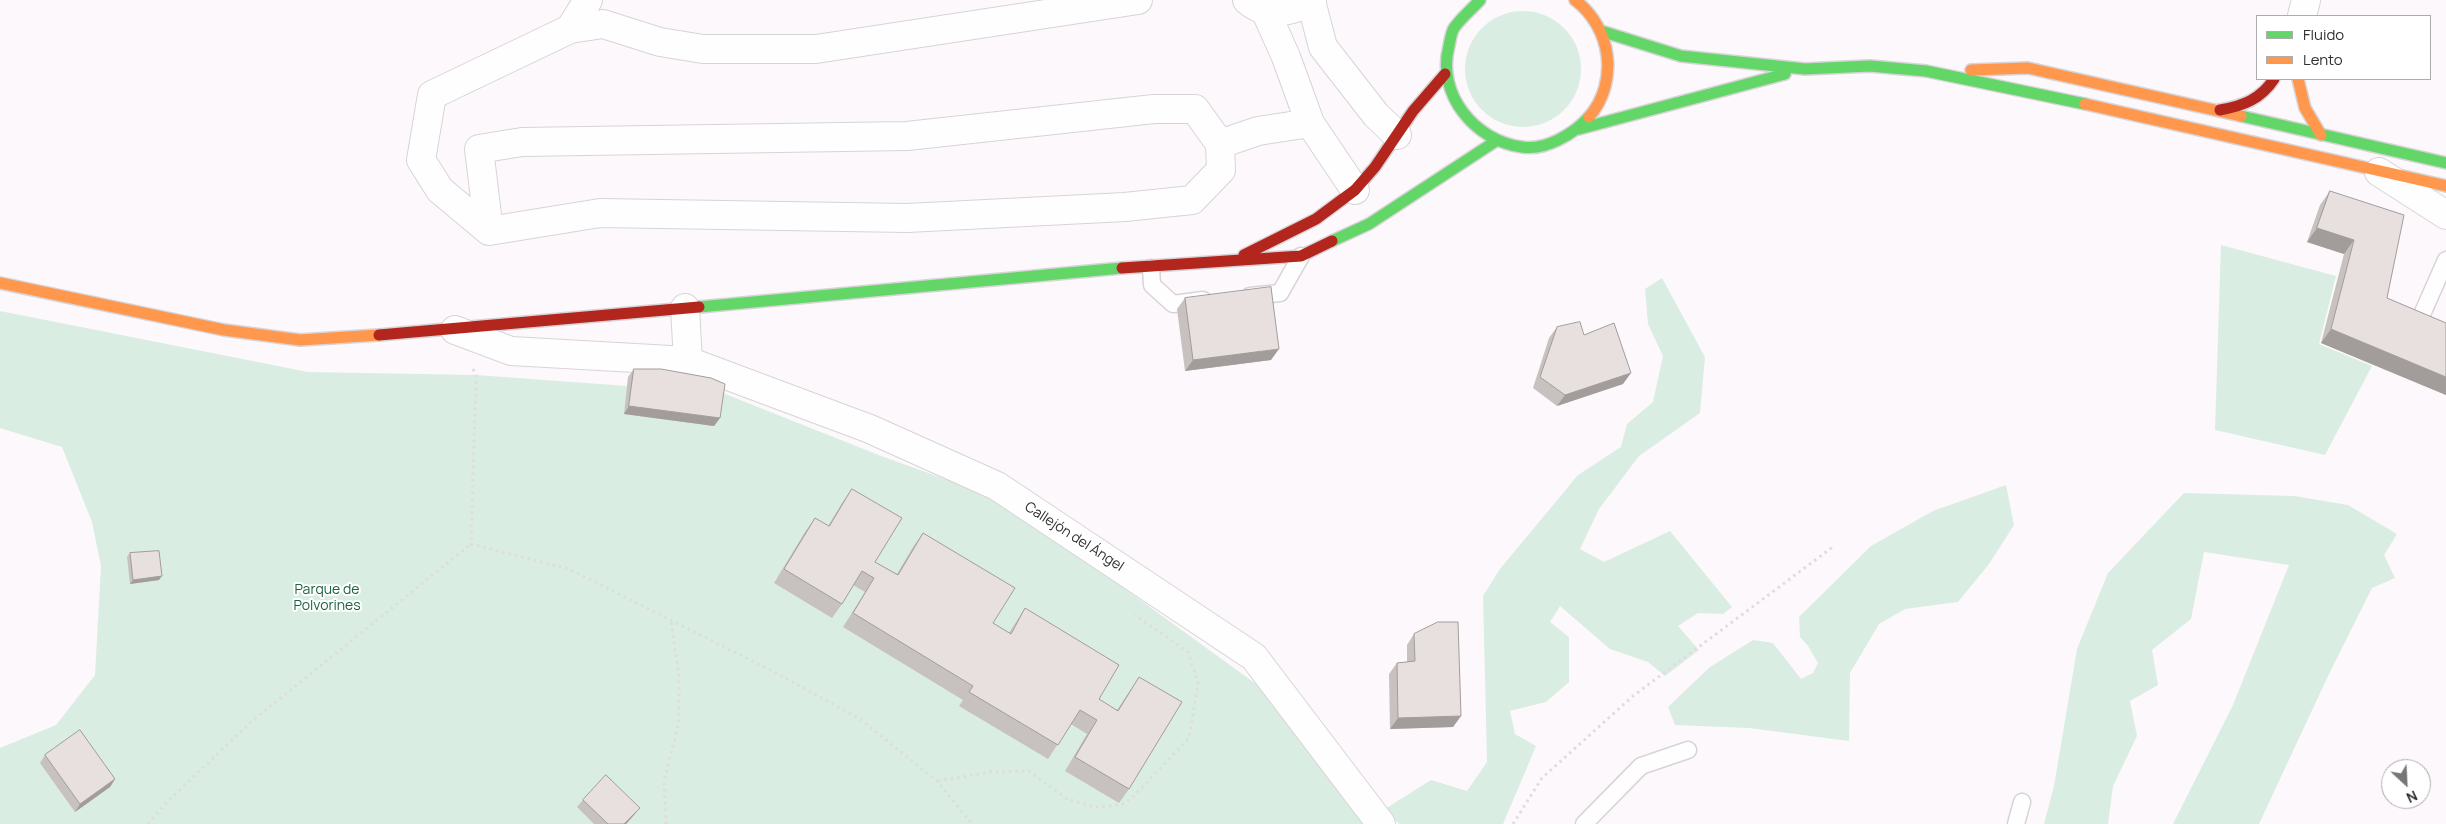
<!DOCTYPE html>
<meta charset="utf-8">
<style>
body{margin:0}
#map{position:relative;width:2446px;height:824px;overflow:hidden;background:#fcf8fc;font-family:Manrope,sans-serif}
canvas{display:block}
.legend{position:absolute;left:2256px;top:15px;width:175px;height:65px;box-sizing:border-box;background:#fff;border:1px solid #adabad;margin:0;padding:6px 9px;list-style:none;font-size:15px;color:#312e32}
.legend li{display:flex;align-items:center;gap:10px;height:25px}
.legend b{width:25px;border:1px solid #adabad}
.north{position:absolute;left:2381px;top:759px;width:50px;height:50px;box-sizing:border-box;background:#fff;border:1px solid #adabad;border-radius:50%;rotate:155deg;font-size:14px;font-weight:700;line-height:20px;text-align:center;color:#312e32}
.north::after{content:'';display:block;margin:auto;width:18px;height:22px;background:#787579;clip-path:polygon(50% 0,100% 100%,50% 72%,0 100%)}
</style>
<div id="map">
<canvas width="2446" height="824"></canvas>
<ul class="legend">
<li><b style="height:6px;background:#63d668"></b>Fluido</li>
<li><b style="height:6px;background:#ff974d"></b>Lento</li>
</ul>
<div class="north">N</div>
</div>
<script>
const ctx = document.querySelector('canvas').getContext('2d');
ctx.lineJoin = 'round';
function fillPath(path, color) { ctx.fillStyle = color; ctx.fill(path, 'evenodd'); }
function stroke(path, color, width, dash) { ctx.strokeStyle = color; ctx.lineWidth = width; ctx.lineCap = dash ? 'butt' : 'round'; ctx.setLineDash(dash || []); ctx.stroke(path); }
function drawText(font, color, halo, rows, align = 'center') {
  ctx.font = font + ' Manrope,sans-serif'; ctx.lineWidth = 4; ctx.setLineDash([]); ctx.textBaseline = 'middle'; ctx.strokeStyle = halo; ctx.fillStyle = color; for (const [text, x, y, turn = 0] of rows) {
    ctx.save(); ctx.translate(x, y); ctx.rotate((+turn || 0) * Math.PI / 180); ctx.textAlign = isNaN(turn) ? turn : align; if (halo) ctx.strokeText(text, 0, 0); ctx.fillText(text, 0, 0); ctx.restore();
  }
}
fillPath(new Path2D(`
 M1465 69a58 58 0 1 1 116 0a58 58 0 1 1-116 0Z
 M2221,245l115,31 -17,68 53,22 -47,89 -110,-25z
 M1662,278l43,79 -5,56 -61,43 -40,53 -19,40 24,13 66,-31 62,76 -9,7 -25,-1 -20,13 21,24 -34,26 -17,-14 -38,-13 -50,-43 -10,16 19,15v45l-23,20 -36,9 5,23 21,12 -33,78h-104l-14,-15 46,-29 36,11 20,-29 -4,-166 17,-27 78,-94 43,-28 6,-23 26,-22 10,-46 -15,-32 -3,-35z
 M0,311l308,61 168,3 151,11h78l176,70 120,43 262,190 102,135h-1365v-76l56,-23 39,-50 6,-109 -9,-44 -30,-75 -62,-19z
 M2006,485l8,40 -25,39 -31,38 -53,7 -26,15 -29,49 -1,68 -100,-13 -74,-3 -7,-18 42,-40 43,-27 20,3 28,36 12,-6 5,-10 -10,-17 -8,-9 -1,-20 72,-71 62,-35z
 M2184,493l110,3 54,9 49,29 -13,21 11,23 -23,10 -44,88 -69,148h-86l60,-119 56,-140 -85,-13 -13,67 -39,31 6,35 -28,16 7,35 -24,50 -5,38h-64l10,-38 23,-137 31,-76z`), '#daede3');
const lane = new Path2D(`
 M1151,268l1,17 21,19 30,-4
 M1250,296l30,-3 21,-37
 M2416,328l30,-68
 M1584,824l57,-58 47,-16
 M2016,824l6,-22`);
const street = new Path2D(`
 M1138,0l-322,49h-113l-43,-7 -57,-18 -33,5 -138,66 -11,65 19,30 49,41 111,-18 307,5 218,-11 67,-7 29,-30 -1,-26 38,-13 52,-8
 M1247,0c19,17 45,13 65,0
 M1311,1l12,46 53,68 21,20
 M1265,10l21,47 24,66 45,67
 M2302,16l4,-16
 M570,29l18,-29
 M2379,172l67,43
 M489,231l-10,-82 43,-7 385,-6 247,-27h41l25,35
 M685,308l3,53
 M455,330l56,21 177,10 182,68 127,57 257,171 127,167`);
const fast = new Path2D(`
 M1480,0c-8,9 -19,18 -26,28 -3,5 -4,13 -5,18 -13,48 26,95 73,101 23,4 52,-13 67,-30
 M1601,31l80,25 124,13 65,-3 56,5 159,33
 M2241,116l205,47
 M1579,129l206,-55
 M1332,241l37,-17 127,-83
 M699,307l423,-39`);
const slow = new Path2D(`
 M1575,0c37,28 44,82 14,117
 M1971,70l57,-2 213,48
 M2298,79l7,29 16,27
 M2085,104l361,82
 M0,283l224,47 76,10 79,-5`);
const jam = new Path2D(`
 M2220,110c23,-4 41,-11 54,-31
 M1244,255l72,-36 39,-29 20,-23 38,-56 32,-37
 M1122,268l179,-12 31,-15
 M379,335l320,-28`);
stroke(lane, '#d7d4d7', 19);
stroke(street, '#d7d4d7', 30);
stroke(fast, '#d7d4d7', 14);
stroke(slow, '#d7d4d7', 14);
stroke(jam, '#d7d4d7', 14);
stroke(new Path2D(`
 M473,369l3,6 -5,169 98,25 207,104 84,46 77,62 35,43
 M938,781l53,-9 38,-1 38,28 29,8 25,-2 11,-7 57,-60 9,-56 -10,-30 -53,-37
 M148,824l18,-21 85,-81 220,-178
 M666,824l-2,-42 15,-60v-46l-8,-56
 M1513,824l29,-46 91,-82 201,-150`), '#deddde', 3, [2.5, 4]);
stroke(lane, '#fffeff', 16);
stroke(street, '#fffeff', 28);
stroke(fast, '#63d668', 11);
stroke(slow, '#ff974d', 11);
stroke(jam, '#b3261e', 11);
fillPath(new Path2D(`
 M2330,191l57,107 59,25v72l-125,-52 23,-89 -37,-12 13,-37z
 M1185,298l86,62 -86,11 -8,-62z
 M1557,327l27,8 39,49 -66,22 -24,-18 16,-50z
 M634,369l86,49 -6,8 -90,-12 4,-37z
 M852,489l23,73 22,12 16,-27 10,-14 70,90 16,10 16,-25 74,91 18,11 22,-33 -10,112 -10,14 -54,-32 22,-37 -16,-10 -23,35 -89,-53 4,-6 -120,-73 22,-35 -12,-7 -11,19 -10,14 -58,-35 31,-51 10,-14 13,8 14,-23z
 M130,553l29,27 -29,4 -3,-27z
 M1414,634l47,82 -8,11 -63,2 -1,-55 8,-11 10,-1v-17z
 M45,755l70,24 -5,8 -35,25 -35,-49z
 M583,800l51,15 -8,9h-32l-17,-17z`), '#c7c1bf');
fillPath(new Path2D(`
 M2317,228l37,12 -10,14 -37,-12z
 M2331,329l115,48v18l-125,-52z
 M1279,349l-8,11 -86,11 8,-11z
 M1631,373l-8,11 -66,22 8,-11z
 M629,406l91,12 -6,8 -90,-12z
 M162,576l-3,4 -29,4 3,-4z
 M1461,716l-8,11 -63,2 8,-11z
 M115,779l-5,8 -35,25 5,-8z
 M640,808l-6,7 -8,9h-2z`), '#a29d9b');
const building = new Path2D(`
 M2330,191l74,24 -17,83 59,25v54l-115,-48 23,-89 -37,-12z
 M1271,287l8,62 -86,11 -8,-62z
 M1580,322l4,13 30,-12 17,50 -66,22 -25,-18 17,-50z
 M634,369h27l50,9 14,6 -5,34 -91,-12z
 M852,489l50,29 -27,44 23,13 25,-42 92,55 -22,35 18,11 14,-26 94,57 -20,34 19,12 21,-34 43,25 -53,87 -54,-32 22,-37 -17,-10 -22,35 -89,-53 4,-6 -120,-73 21,-35 -12,-7 -20,33 -58,-35 31,-51 14,8z
 M159,551l3,25 -29,4 -3,-27z
 M1438,622h20l3,94 -63,2 -1,-55 18,-2 -1,-27z
 M80,730l35,49 -35,25 -35,-49z
 M606,775l34,33 -16,16h-16l-25,-24z`);
fillPath(building, '#e7e0de');
stroke(building, '#a29d9b', 1);
drawText('14px', '#312e32', '#fff', [
 ["Callejón del Ángel",1074,537,33]
]);
drawText('14px', '#186343', '#fff', [
 ["Parque de",327,590],
 ["Polvorines",327,606]
]);
</script>
